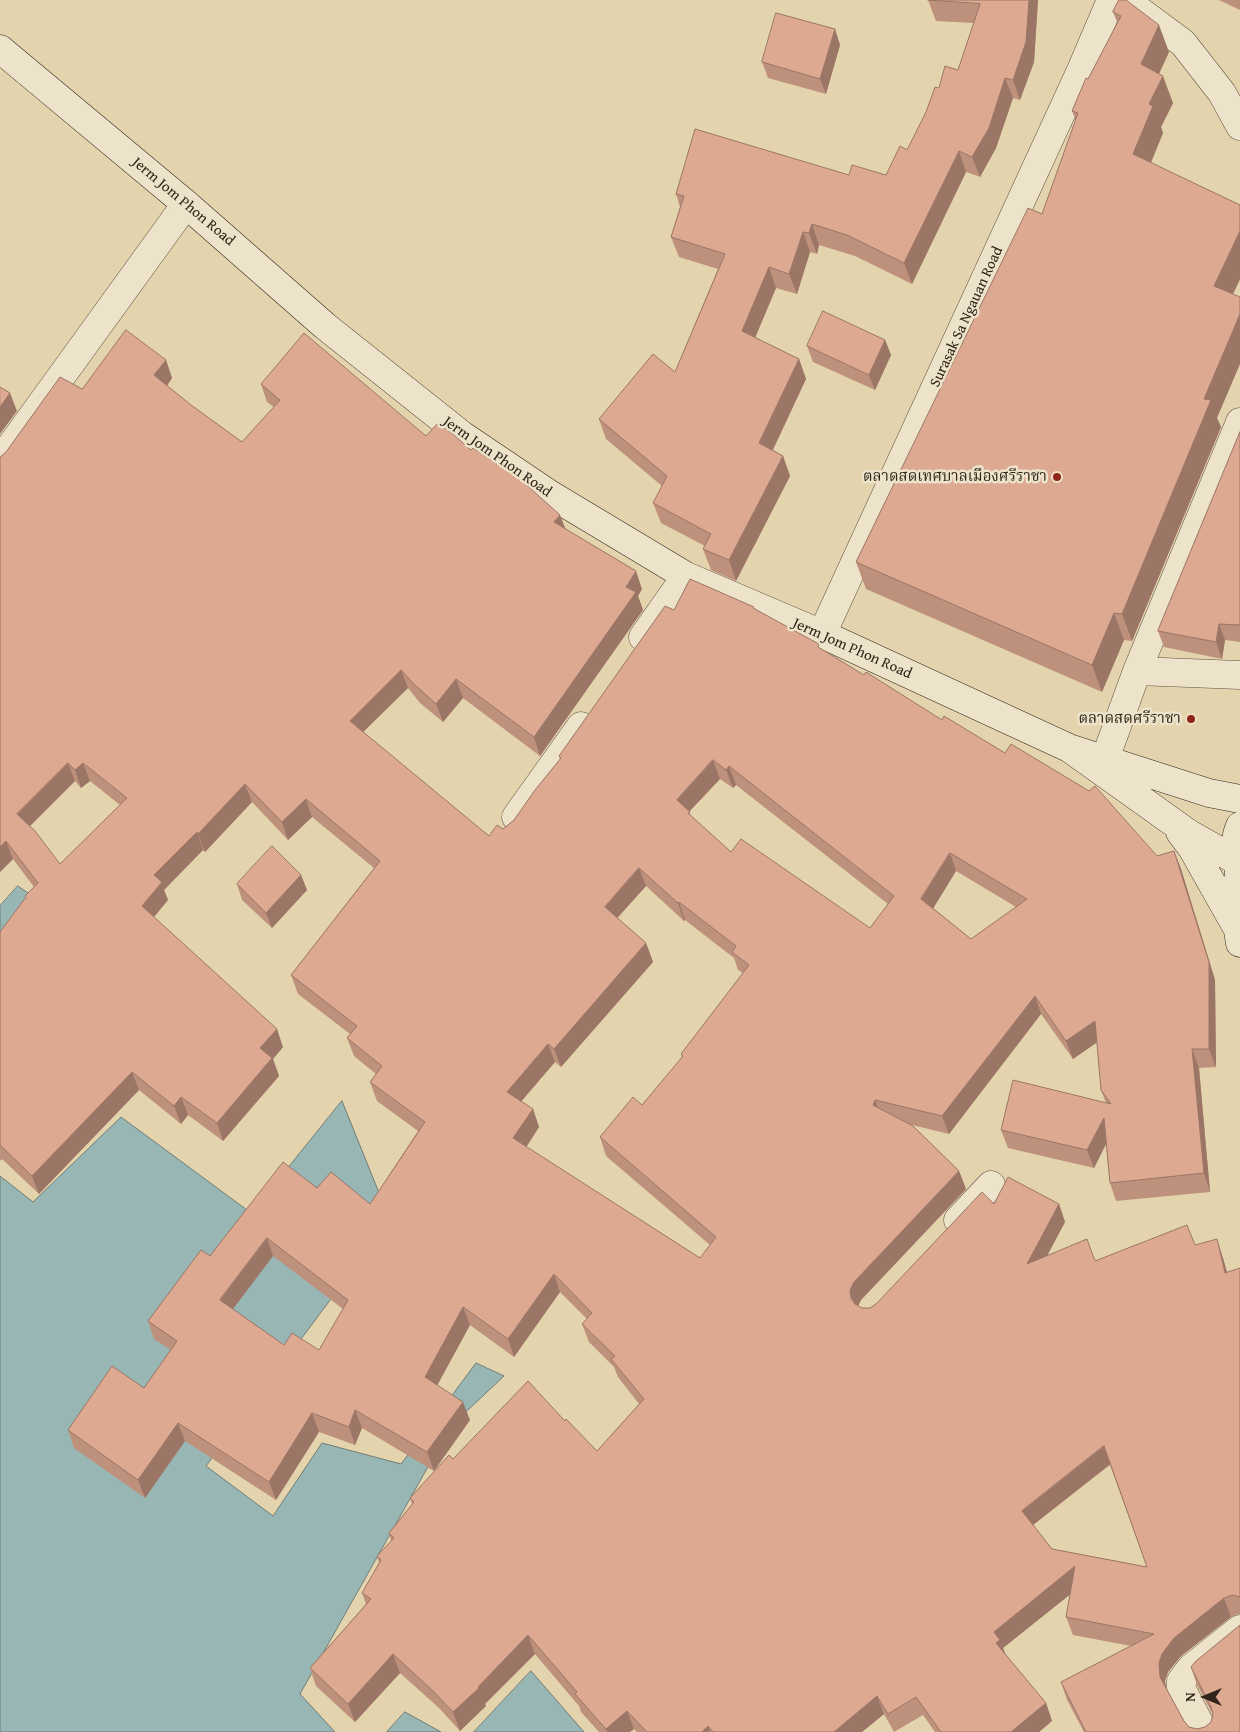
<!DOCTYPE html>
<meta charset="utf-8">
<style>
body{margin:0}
#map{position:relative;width:1240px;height:1732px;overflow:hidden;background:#e4d4ad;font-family:"Gentium Book Plus",serif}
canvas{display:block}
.north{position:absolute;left:1180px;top:1672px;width:50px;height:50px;-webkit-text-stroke:4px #ede3ca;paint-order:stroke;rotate:270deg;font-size:14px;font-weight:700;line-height:20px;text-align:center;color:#31251b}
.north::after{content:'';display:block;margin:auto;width:18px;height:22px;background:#31251b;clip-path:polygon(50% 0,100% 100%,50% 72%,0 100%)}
</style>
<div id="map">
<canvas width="1240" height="1732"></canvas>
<div class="north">N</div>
</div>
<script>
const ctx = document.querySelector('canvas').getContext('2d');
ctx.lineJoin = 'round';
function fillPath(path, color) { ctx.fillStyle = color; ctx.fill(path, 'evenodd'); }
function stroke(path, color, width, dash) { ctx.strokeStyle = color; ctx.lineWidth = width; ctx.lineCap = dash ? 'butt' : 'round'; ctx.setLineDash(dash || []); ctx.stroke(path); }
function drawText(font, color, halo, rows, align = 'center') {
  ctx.font = font + ' "Gentium Book Plus","Noto Serif Thai",serif'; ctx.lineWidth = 5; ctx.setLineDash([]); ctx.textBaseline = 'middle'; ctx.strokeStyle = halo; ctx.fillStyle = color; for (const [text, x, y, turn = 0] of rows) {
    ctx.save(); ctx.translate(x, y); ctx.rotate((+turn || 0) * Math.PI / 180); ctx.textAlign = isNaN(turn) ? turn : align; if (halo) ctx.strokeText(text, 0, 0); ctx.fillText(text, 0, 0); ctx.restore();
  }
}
const water = new Path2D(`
 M18,886l17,12 -35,42v-34z
 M342,1101l48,119 -184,246 67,50 49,-73 79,21 75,-101 28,13 -53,50 -151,268 35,38h-335v-556l33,26 88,-85 130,96z
 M531,1671l53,61h-110z
 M405,1712l36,20h-54z`);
fillPath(water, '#98b6b4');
stroke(water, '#6f7c77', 1);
const minor = new Path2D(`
 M1125,0l58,43 39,50 18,33
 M0,461l186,-257
 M643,637l43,-61
 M1137,671l103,4
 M1105,759l32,-88 103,-249
 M516,817l65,-91
 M958,1220l33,-35
 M1204,1732l-23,-44v-7l10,-13 49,-39`);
const tertiary = new Path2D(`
 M822,634l260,-566 29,-68`);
const secondary = new Path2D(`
 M0,49l186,155 139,122 137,109 89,60 135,81 136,58 247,114
 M1240,799l-31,-6 -140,-45 119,85 51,29 -2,62 3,19
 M1240,826c-6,13 -5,24 0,37
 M1180,832l12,16 44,78`);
stroke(minor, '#5e5140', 29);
stroke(tertiary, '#5e5140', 29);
stroke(secondary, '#31251b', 29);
stroke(minor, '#ede3ca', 28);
stroke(tertiary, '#ede3ca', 28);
stroke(secondary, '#ede3ca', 28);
fillPath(new Path2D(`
 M928,0h110l-4,62 -14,38 -7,-2 -17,50 -16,29 -14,-5 -54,112 -57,-28 -36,-11 -2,9 -7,-2 -13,42 -21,-6 -21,50 44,21 7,20 -33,71 10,6 7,20 -54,105 -25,-11 -8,-21 2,-3 -44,-23 -8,-20 9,-17 -56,-47 -7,-20 76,-47 43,-103 -39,-12 -8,-20 9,-30 -4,-13 173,-19h37l21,-25 32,-62 19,-18 16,-47 -38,-2z
 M1119,0l50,52 -10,22 14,29 -12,24 2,6 -12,30 89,42v74l-7,15 -16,124 4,9 -89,214 -8,-1 -22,52 -236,-103 -10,-27 186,-348 34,-93 -4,-10 46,-87 -5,-12z
 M1219,0h21v10z
 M835,29l5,16 -14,49 -58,-16 -6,-16z
 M885,340l6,15 -16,35 -62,-28 -6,-16z
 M166,360l6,18 -5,8 24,19 51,37 32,-35 -7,-5 -6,-18 165,52 45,14 94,78 77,61 -4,7 5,14 -103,146 -77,-58 -20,24 -23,-19 -12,-15 -45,44 126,104 14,-7 11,-9 46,-60 -1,-4 115,-146 81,-1 66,40 336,207 17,-5 7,18 34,111 1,87 -17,1 11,124 -94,9 -6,-18 -4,-39 -12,24 -86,-20 -7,-18 105,-27 -5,-13 -4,-48 -24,17 -32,-45 -92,120 -37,-9 47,46 7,18 -105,111 -3,6 4,2h8l6,-4 118,-100h65l6,18 -18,34 48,5 100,-16 28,13 4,14 13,-4v346h-2l-7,3 -50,39 -13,16 -3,9 1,7 18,33 5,6 8,2 8,-2 6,-5 2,-7 -16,-30 -6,-18 49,65h-156l-17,-32 -6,-18 70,-36 -58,-11 -7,-18 4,-23 -67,54 3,7 40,48 6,18 -13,11h-104l-12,-17 -29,17 -10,-18 -22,18h-225l-3,-3 -4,3h-31l-18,-20 -2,-6 -44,-52 -50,50 1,2 -26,25 -21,-23 -39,-35 -45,49 -39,-36 -6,-18 56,-64 -4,-11 17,-30 -2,-7 14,-15 -2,-8 23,-29 -2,-6 43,-39 112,-38 32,30 42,-47 -21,-27 -4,-10 -25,-25 -7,-18 5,-5 -27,-27 -46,65 -44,-32 -33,60 33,35 -36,51 -72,-43 -7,17 -36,-13 -43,68 -91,-59 -40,57 -71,-50 -6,-18 76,-42 27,-38 -17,-11 -6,-18 62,-65 107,-68 53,16 48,-73 -41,-30 -7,-19 6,-8 -22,-18 -7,-18 3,-4 -52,-40 -7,-19 83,-107 -62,-51 -24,23 -36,-38 -47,50 -2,-2 -39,40 4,10 -14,17 129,130 -10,12 6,17 -56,65 -35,-26 -7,9 -42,-34 -100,104 -37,-35 -2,2v-229l26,-34 -1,-2 9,-9 -21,-28 -13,13 82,-483zM720,779l13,9 3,-3 152,119 -18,24 -139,-76 -40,-36 -2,-4zM75,781l6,7 9,-7 30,24 -60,59 -30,-38zM956,871l60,36 -45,32 -38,-31zM646,886l38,35 1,-1 49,38 4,12 5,3 -62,81 1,4 -40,47 -42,32 6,19 104,89 -10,13 -174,-111 13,-20 -6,-18 -12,-8 34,-39 6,5 92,-105 -7,-19 -29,-25zM273,1256l70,53 -24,41 -35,-5 -51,-36zM1110,1465l37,102 -95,-18 -19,-24z
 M1240,432v210l-15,-2 -3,19 -58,-12 -6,-16z
 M301,875l6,15 -35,38 -30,-28 -5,-16z`), '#be917d');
fillPath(new Path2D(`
 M1029,0h9l-4,62 -14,38 -7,-20z
 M1159,25l10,27 -18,39 -10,-27z
 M835,29l5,16 -14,49 -6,-15z
 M1163,76l10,27 -12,24 2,6 -20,48 -10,-27 16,-50z
 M1005,78l8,20 -17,50 -16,29 -8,-20z
 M959,151l7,21 -54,112 -8,-21z
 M812,224l7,21 -2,9 -8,-21z
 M1240,231v48l-16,34 -10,-27z
 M803,232l7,20 -13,42 -8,-20z
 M769,267l7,21 -27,64 -7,-21z
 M1240,314v50l-23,54 4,9 -89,214 -10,-27 82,-215z
 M885,340l6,15 -16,35 -6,-15z
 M799,359l7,20 -40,85 -7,-21z
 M166,360l6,18 -11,16 -7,-19z
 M10,393l7,18 -17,23v-27z
 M783,456l7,20 -54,105 -7,-21z
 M560,515l7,18 -13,-11z
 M636,571l6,18 -4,7 5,14 -103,146 -6,-19z
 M1114,613l10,27 -22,52 -10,-27z
 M1219,624l6,16 -3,19 -6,-17z
 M401,670l7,18 -52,51 -6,-18z
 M456,679l7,19 -20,24 -7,-18z
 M713,760l7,19 -37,39 -6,-18z
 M68,763l7,18 -51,51 -7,-18z
 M83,763l7,18 -9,7 -6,-18z
 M729,766l7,19 -3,3 -7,-18z
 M245,784l7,18 -47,50 -7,-18z
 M306,799l6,18 -24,23 -6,-18z
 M197,832l6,18 -39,40 4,10 -20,24 -6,-18 12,-31z
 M6,841l7,18 -13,13v-25z
 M1174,851l7,18 34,111 1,87 -7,-18z
 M950,853l6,18 -28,46 -7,-18z
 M639,868l7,18 -35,39 -6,-18z
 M301,875l6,15 -35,38 -6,-15z
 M679,902l6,18 -1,1 -6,-18z
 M646,943l7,19 -92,105 -7,-18z
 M1035,996l6,18 -92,120 -7,-18z
 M1095,1021l7,18 -29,20 -7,-18z
 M277,1029l6,18 -10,12 6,17 -56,65 -6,-18 43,-75z
 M548,1044l7,18 -41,48 -7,-18z
 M1192,1049l7,19 11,124 -6,-19z
 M132,1072l7,18 -100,104 -7,-18z
 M181,1097l7,18 -7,9 -7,-18z
 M875,1100l7,18 -9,-13z
 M533,1109l6,18 -19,30 -7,-19z
 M1104,1118l6,18 -16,32 -7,-18z
 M959,1171l7,18 -105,111 -4,8 -6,-10 -1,-8 4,-8z
 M1059,1204l6,18 -32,60 -6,-18z
 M267,1238l6,18 -47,62 -6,-18z
 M1217,1239l6,19 9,33 -7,-18z
 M554,1274l6,18 -46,65 -6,-18z
 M463,1307l7,18 -38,70 -7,-18z
 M463,1402l7,18 -36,51 -7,-19z
 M355,1410l7,18 -7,17 -6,-18z
 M312,1413l7,19 -43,68 -7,-18z
 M178,1423l7,18 -40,57 -7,-18z
 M1104,1446l6,18 -82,65 -6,-18z
 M1075,1566l7,19 -79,63 4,10 -11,-15 -2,-11z
 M1224,1598l7,19 -50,39 -13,16 -3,9 2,14 -7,-18 -1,-14 3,-9 12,-16z
 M528,1635l7,19 -50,50 1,2 -26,25 -7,-19z
 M393,1654l7,19 -45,49 -7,-18z
 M877,1696l7,18 -22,18h-28z
 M1046,1703l6,18 -13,11h-28z
 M627,1711l7,18 -4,3h-23l-1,-3z
 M708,1726l2,6h-8z`), '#9b7666');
const building = new Path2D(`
 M928,0h101l-3,42 -13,38 -8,-2 -16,50 -17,29 -13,-6 -55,112 -57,-28 -35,-11 -3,9 -6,-1 -14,42 -20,-7 -27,64 57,28 -40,84 24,13 -54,104 -26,-11 8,-15 -58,-31 14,-27 -68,-57 54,-65 22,18 50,-118 -54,-17 13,-41 -8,-2 19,-65 154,46 3,-10 34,10 14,-29 7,4 19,-38 9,-25 4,1 6,-22 13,4 22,-66z
 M1119,0h7l33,25 -18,39 22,12 -14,28 4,2 -20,48 107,51v26l-26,55 26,11v17l-36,85 7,1 -89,214 -8,-1 -22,52 -236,-103 172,-354 14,6 36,-101 -6,-2 14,-33 2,1 33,-63 -8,-4z
 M776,13l59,16 -15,50 -58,-17z
 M823,311l62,29 -16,35 -62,-29z
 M126,330l40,30 -12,15 37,30 51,37 38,-42 -19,-16 43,-51 122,103 12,-13 16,12 17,15 2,-2 48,32 39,35 -6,7 82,49 -10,16 10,5 -102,145 -78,-58 -20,25 -22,-20 -13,-14 -51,51 139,115 8,-11 6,4 11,-9 21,-30 26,-32 -2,-2 106,-150 9,4 16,-31 64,28 -1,1 66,36 -1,3 46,28 2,-3 76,48 2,-4 61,37 6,-9 78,47 6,-5 62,70 17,-5 35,111v87h-17l12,124 -94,10 -6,-65 -17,32 -86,-20 12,-50 98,24 -10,-14 -6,-69 -29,20 -31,-45 -93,120 -67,-16 -2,5 40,21 46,45 -105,111 -4,8 1,8 4,6 7,4h8l6,-4 106,-112 12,12 14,-27 51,27 -32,60 60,-25 8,22 92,-36 8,20 22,-6 8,34 15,-5v329l-8,-2 -8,3 -50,40 -12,16 -3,9 1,14 24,44 5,6 8,2 8,-2 6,-5 2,-8 -2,-7 -20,-40 5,-6 44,-36v107h-154l-25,-50 93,-48 -88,-17 9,-51 -81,66 6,8 -4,3 50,60 -35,29h-70l-25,-35 -28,17 -11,-18 -43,36h-121l-5,-6 -6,6h-55l-20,-21 -21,18 -31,-35 2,-2 -49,-57 -50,52 1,1 -26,24 -21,-22 -39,-36 -45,50 -38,-36 61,-69 -9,-6 19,-33 -4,-4 17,-18 -5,-5 25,-31 -4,-4 39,-43 4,4 75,-78 37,40 1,-2 31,32 47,-52 -33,-40 4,-3 -33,-32 10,-11 -38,-39 -46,65 -45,-32 -38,70 38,25 -36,50 -72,-42 -6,17 -37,-14 -43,69 -91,-59 -40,57 -70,-50 44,-64 32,22 33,-47 -29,-20 53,-71 9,6 73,-94 34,26 14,-16 39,32 55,-82 -55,-40 12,-16 -35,-28 10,-12 -66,-51 89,-114 -74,-62 -24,23 -37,-38 -47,50 -1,-2 -43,43 8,7 -20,24 135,123 -17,19 12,10 -55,65 -36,-26 -7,9 -42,-34 -100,104 -32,-31v-213l26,-35 -1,-1 13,-13 -32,-42 -6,6v-390l6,-5 54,-75 22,12zM713,760l13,10 3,-4 165,130 -24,32 -129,-89 -10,13 -43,-39 2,-1 -13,-12zM68,763l7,7 8,-7 44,35 -67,66 -25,-33 -18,-17zM950,853l77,46 -56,40 -50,-40zM639,868l39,35 1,-1 57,44 -4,6 17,13 -68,89 2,2 -41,49 -9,-8 -33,40 116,100 -16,21 -187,-120 20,-29 -26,-17 41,-48 6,5 92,-106 -41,-36zM267,1238l81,62 -29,50 -27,-17 -8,12 -64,-45zM1104,1446l43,121 -95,-18 -30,-38z
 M0,387l10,6 -10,14z
 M1240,432v193l-21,-1 -3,18 -58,-11z
 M272,846l29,29 -35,38 -29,-29z`);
fillPath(building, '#dda991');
stroke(building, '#9b7666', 1);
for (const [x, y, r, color] of [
 [1057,477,5,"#8f2418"],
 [1191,719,5,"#8f2418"]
]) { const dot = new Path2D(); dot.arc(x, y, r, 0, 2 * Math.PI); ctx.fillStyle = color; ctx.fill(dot); stroke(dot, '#ede3ca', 2); }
drawText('15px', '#31251b', '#ede3ca', [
 ["Jerm Jom Phon Road",183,202,40],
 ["Surasak Sa Ngauan Road",967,317,-65],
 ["Jerm Jom Phon Road",497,457,35],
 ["Jerm Jom Phon Road",852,649,24]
]);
drawText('15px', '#31251b', '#ede3ca', [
 ["ตลาดสดเทศบาลเมืองศรีราชา",1047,477],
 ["ตลาดสดศรีราชา",1181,719]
], 'right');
</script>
